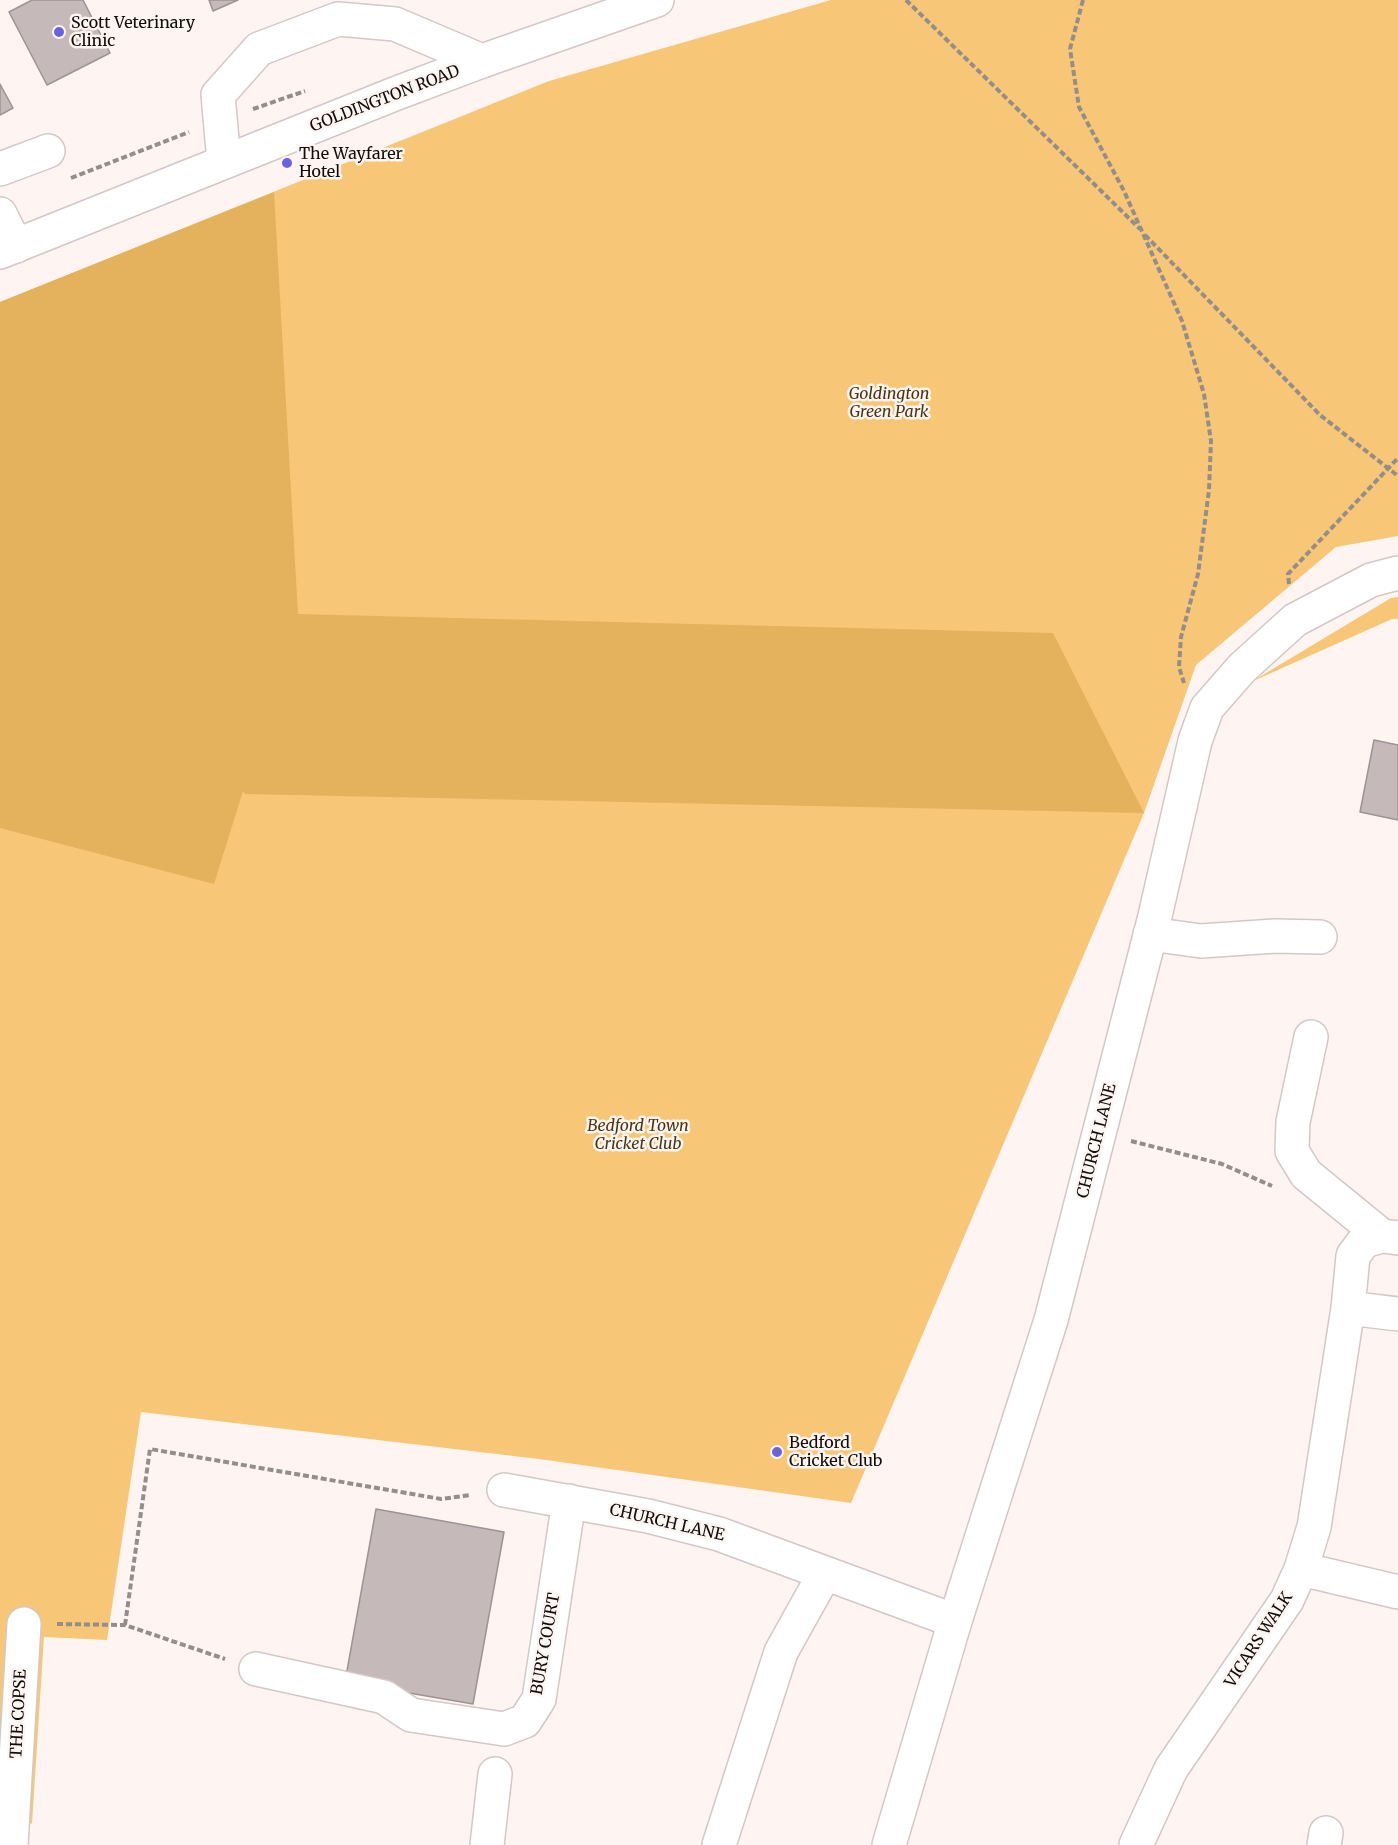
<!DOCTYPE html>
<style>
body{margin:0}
canvas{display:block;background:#fef5f2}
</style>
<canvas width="1398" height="1845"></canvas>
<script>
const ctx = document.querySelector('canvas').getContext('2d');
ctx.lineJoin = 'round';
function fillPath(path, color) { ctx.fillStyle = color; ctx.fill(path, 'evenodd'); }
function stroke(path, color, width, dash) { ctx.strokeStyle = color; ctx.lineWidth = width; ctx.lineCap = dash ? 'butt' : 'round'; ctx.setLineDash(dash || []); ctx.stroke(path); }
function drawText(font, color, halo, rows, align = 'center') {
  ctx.font = font + ' Merriweather,serif'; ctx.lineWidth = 5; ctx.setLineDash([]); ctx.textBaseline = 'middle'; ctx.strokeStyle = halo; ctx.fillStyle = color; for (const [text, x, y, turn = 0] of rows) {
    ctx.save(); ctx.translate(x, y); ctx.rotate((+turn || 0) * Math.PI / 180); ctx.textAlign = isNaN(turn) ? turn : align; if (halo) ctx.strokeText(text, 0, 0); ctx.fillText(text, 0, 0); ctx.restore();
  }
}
fillPath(new Path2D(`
 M831,0h567v536l-62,11 -140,118 -52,148 -293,690 -312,-44 -398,-47 -34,228 -63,-3 -12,187 -32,-19v-1503l549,-221z
 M1398,597v22h-6l-141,63 140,-84z`), '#f7c777');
fillPath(new Path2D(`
 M274,192l24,422 755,19 91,180 -899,-19 -2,-3 -29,93 -214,-56v-526z`), '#e4b25c');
const building = new Path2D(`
 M32,0h51l27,53 -63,32 -38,-73z
 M209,0h29l-25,11z
 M0,84l13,24 -13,7z
 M1374,740l24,5v75l-38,-8z
 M376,1509l128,23 -31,172 -128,-22z`);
fillPath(building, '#c5b9ba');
stroke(building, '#9e9394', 1.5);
const minor = new Path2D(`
 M224,162l-6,-67 41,-46 79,-30 57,5 87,37
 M0,169l48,-18
 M0,214l16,32
 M1150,934l51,7 74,-5 45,1
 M1311,1037l-18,85 -1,29 14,23 76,62
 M1348,1308l50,6
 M504,1490l144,26 71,18 236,87
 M1301,1569l97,23
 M256,1669l128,28 27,18 93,14 21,-8 14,-22 30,-198
 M11,1845l13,-221
 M487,1845l8,-71
 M719,1845l62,-193 44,-79
 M889,1845l66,-224 96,-301 104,-404 40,-175 12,-33 35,-40 53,-48 76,-40 27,-7
 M1136,1845l35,-76 116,-169 14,-31 13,-42 34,-219 5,-52 11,-15 18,-5 16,2
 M1324,1845l2,-12`);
const major = new Path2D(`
 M0,252l397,-159 85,-32 175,-61`);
stroke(minor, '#d3c8c5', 36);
stroke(major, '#d3c8c5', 36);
stroke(new Path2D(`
 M906,0l234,229
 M1083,0l-13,49 9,58 45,84 58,130 22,73 7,47 -2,49 -11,84 -17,63 -2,30 5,16
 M253,109l52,-18
 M71,178l118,-46
 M1145,235l175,180 78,61
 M1289,584l-1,-10 110,-116
 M1131,1141l91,23 50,22
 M57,1624l68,1 100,34
 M125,1625l25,-176 291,50 30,-4`), '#938d8b', 4, [6, 3]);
stroke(minor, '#fff', 33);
stroke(major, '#fff', 33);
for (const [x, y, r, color] of [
 [59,32,6,"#6964de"],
 [287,163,6,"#6964de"],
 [777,1452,6,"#6964de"]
]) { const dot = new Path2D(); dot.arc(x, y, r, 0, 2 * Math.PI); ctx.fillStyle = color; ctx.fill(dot); stroke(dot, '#fef5f2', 2); }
drawText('16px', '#0f0c0b', '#fef5f2', [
 ["Scott Veterinary",71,23],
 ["Clinic",71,41],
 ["The Wayfarer",299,154],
 ["Hotel",299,172],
 ["Bedford",789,1443],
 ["Cricket Club",789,1461]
], 'left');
drawText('16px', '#0f0c0b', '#fef5f2', [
 ["GOLDINGTON ROAD",385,99,-21],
 ["CHURCH LANE",1097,1141,-76],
 ["CHURCH LANE",667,1523,13],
 ["VICARS WALK",1259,1640,-57],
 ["BURY COURT",546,1644,-80],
 ["THE COPSE",19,1714,-87]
]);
drawText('italic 16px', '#49350f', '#fef5f2', [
 ["Goldington",889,394],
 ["Green Park",889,412],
 ["Bedford Town",638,1126],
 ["Cricket Club",638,1144]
]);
</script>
